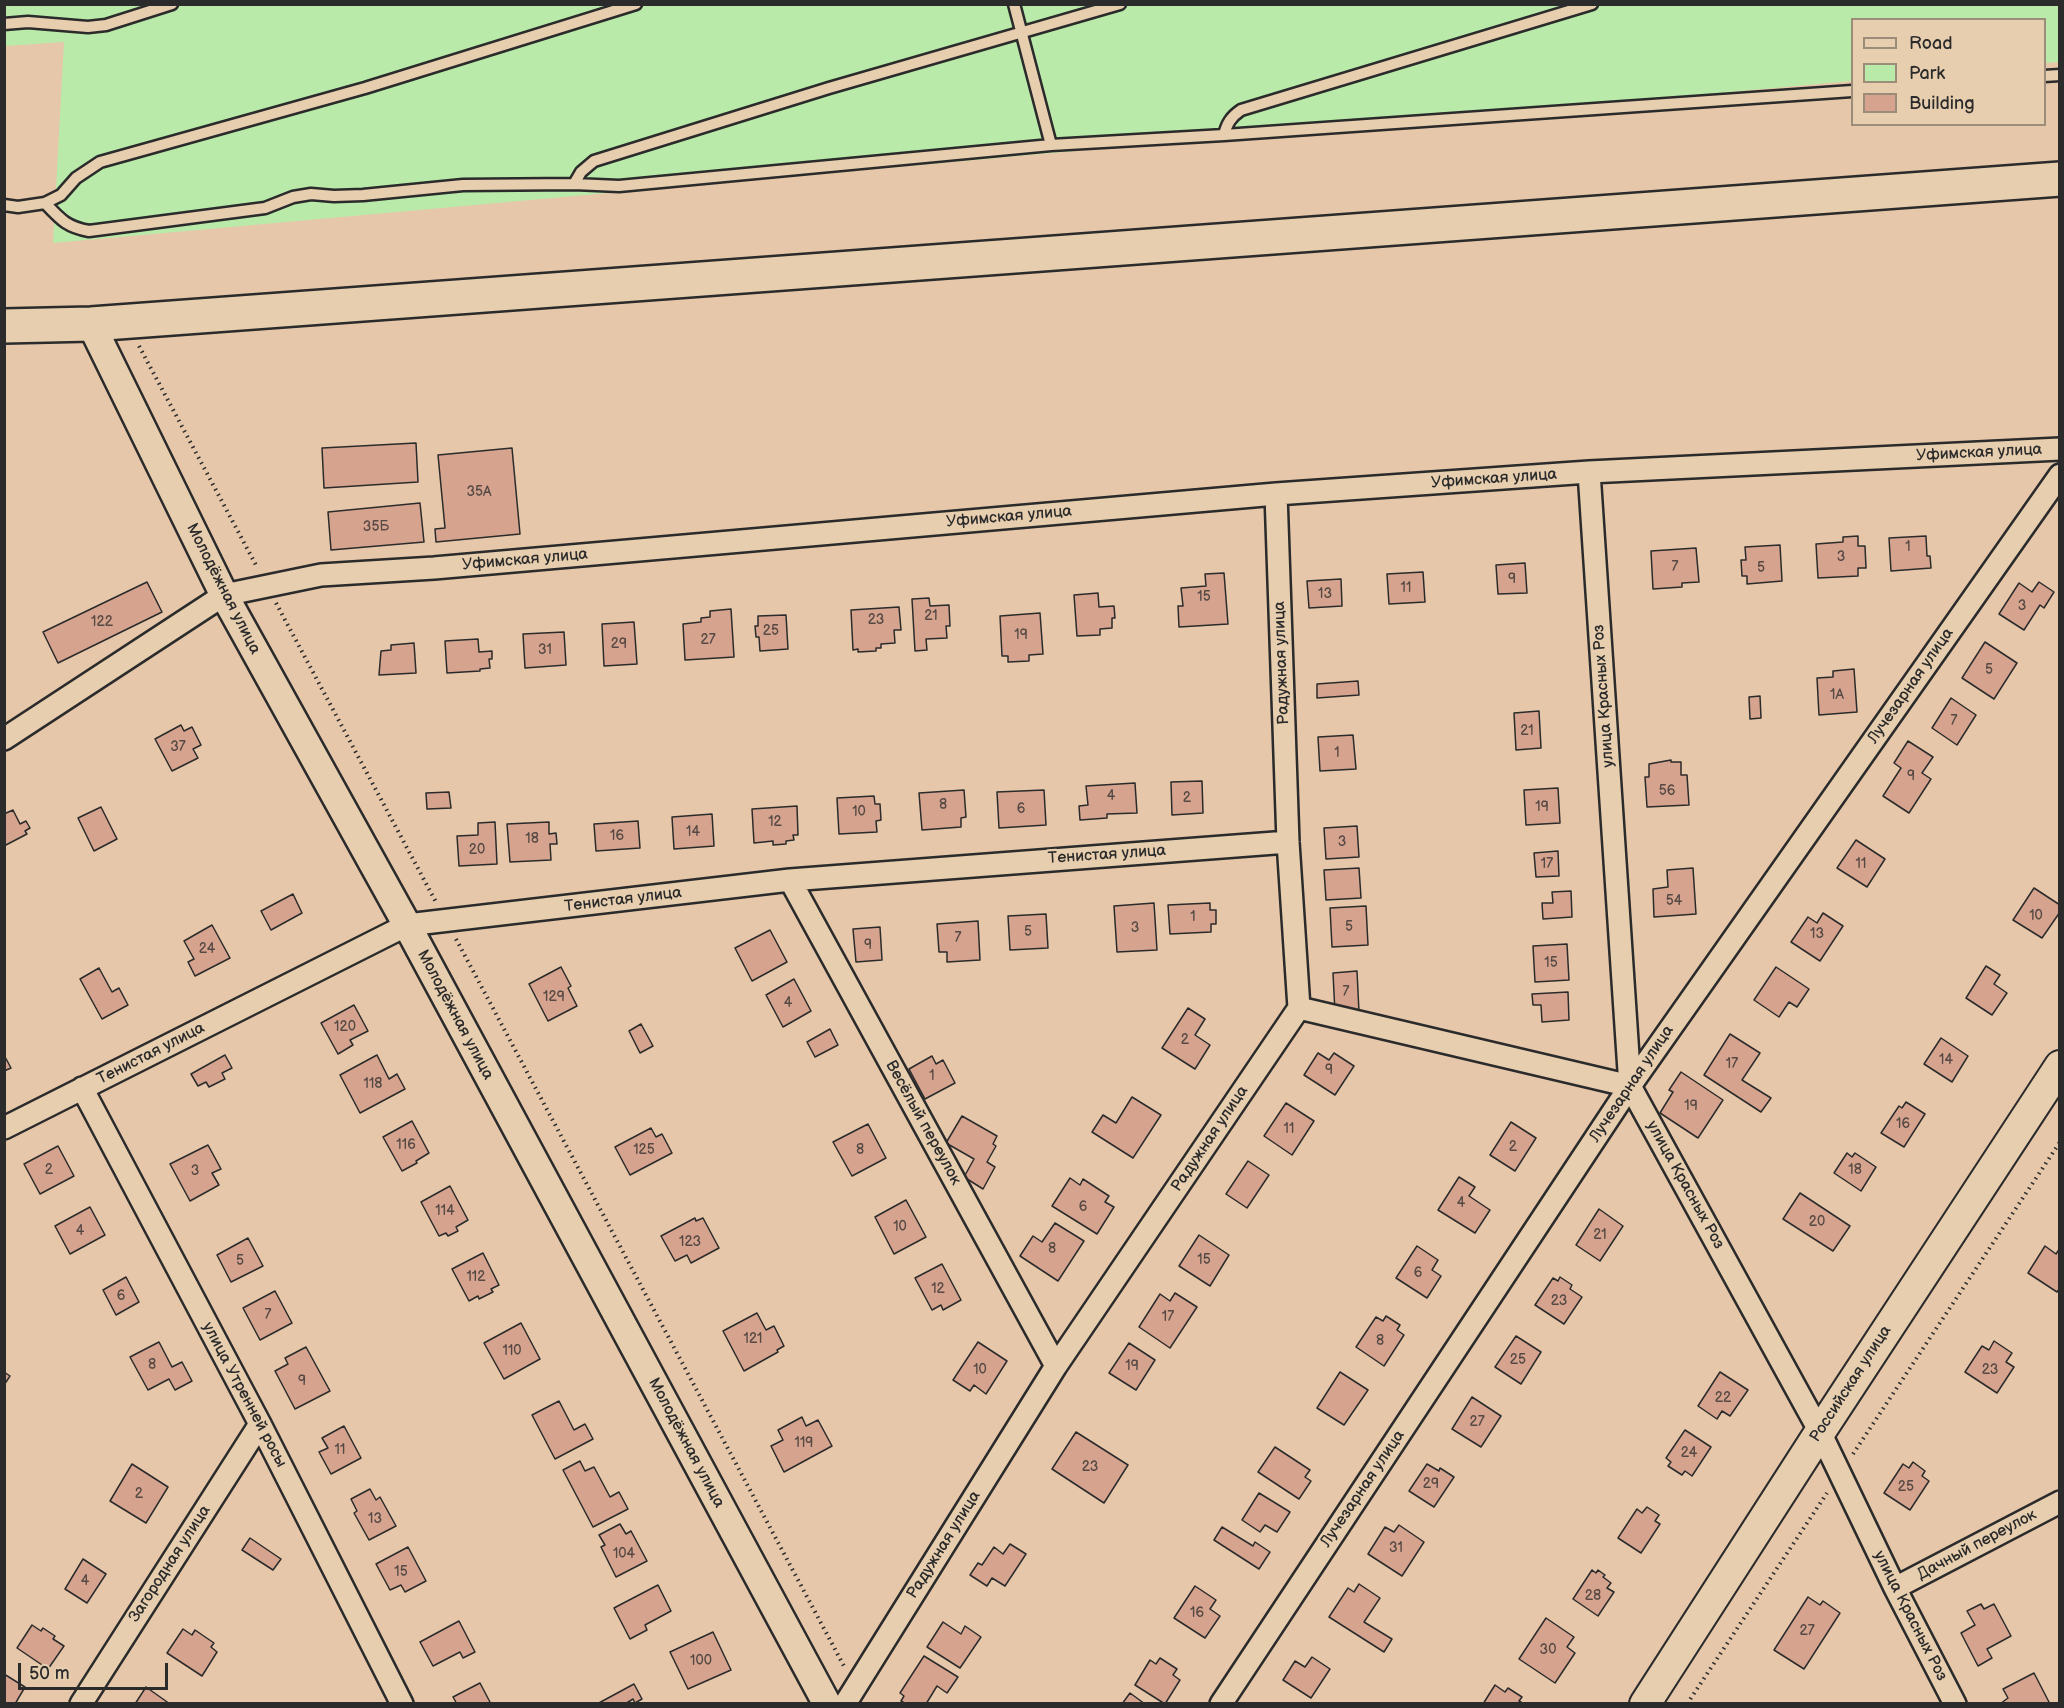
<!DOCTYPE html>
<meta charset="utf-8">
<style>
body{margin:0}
#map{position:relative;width:2064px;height:1708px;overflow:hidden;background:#e6c7aa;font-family:"Balsamiq Sans",sans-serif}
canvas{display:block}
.frame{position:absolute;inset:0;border:6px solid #2b2b2b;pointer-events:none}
.legend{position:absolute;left:1851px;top:18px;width:195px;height:108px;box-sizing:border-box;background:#e7ceaf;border:2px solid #9c8d7a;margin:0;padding:8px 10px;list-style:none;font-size:18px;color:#2b2b2b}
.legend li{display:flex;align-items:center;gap:12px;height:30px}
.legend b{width:30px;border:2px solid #9c8d7a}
.scale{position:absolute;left:18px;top:1663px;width:150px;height:27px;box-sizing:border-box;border:3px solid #2b2b2b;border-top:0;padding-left:8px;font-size:18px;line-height:21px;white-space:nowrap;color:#2b2b2b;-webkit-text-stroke:4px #e7ceaf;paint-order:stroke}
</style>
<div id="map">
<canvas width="2064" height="1708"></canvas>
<div class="frame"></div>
<ul class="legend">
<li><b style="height:8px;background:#e7ceaf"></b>Road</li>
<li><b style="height:16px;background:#baeaa9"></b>Park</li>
<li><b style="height:16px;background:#d5a38e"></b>Building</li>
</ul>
<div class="scale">50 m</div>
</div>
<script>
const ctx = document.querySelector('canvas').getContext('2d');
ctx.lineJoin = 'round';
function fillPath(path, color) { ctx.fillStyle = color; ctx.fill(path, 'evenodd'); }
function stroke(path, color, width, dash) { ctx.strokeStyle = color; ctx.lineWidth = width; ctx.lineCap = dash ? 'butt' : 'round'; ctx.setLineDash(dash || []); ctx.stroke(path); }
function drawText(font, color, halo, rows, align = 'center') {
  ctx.font = font + ' "Balsamiq Sans",sans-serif'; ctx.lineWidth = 4.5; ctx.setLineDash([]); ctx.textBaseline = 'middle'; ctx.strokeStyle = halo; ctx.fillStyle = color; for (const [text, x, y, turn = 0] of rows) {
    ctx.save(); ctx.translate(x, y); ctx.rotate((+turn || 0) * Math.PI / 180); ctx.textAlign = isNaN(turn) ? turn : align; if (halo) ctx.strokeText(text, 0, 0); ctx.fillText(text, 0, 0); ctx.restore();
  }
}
fillPath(new Path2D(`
 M5,4l2055,1 -1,57 -14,1 -1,-43h-192v61l-1799,162 11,-201 -59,4z`), '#baeaa9');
const building = new Path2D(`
 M416,443l2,39 -94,6 -2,-40z
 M512,448l8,86 -84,8 -1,-13 10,-1 -7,-73z
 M420,503l4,39 -93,8 -3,-38z
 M1858,536v10h7l1,22h-8v8l-40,2 -2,-34 27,-2v-5z
 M1926,536l1,20h3l1,12 -40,3 -2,-33z
 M1780,545l2,36 -35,3v-8h-5l-1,-16h5l-1,-13z
 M1696,548l3,34 -17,1v4l-29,2 -2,-38z
 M1525,563l2,30 -29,1 -2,-29z
 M1423,572l2,30 -36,2 -2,-30z
 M1224,573l4,51 -49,3 -1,-21h5l-2,-18 25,-2 -1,-12z
 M1341,579l1,27 -33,2 -2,-27z
 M147,582l15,30 -104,51 -15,-31z
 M2039,582l15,10 -10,16 -4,-3 -16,25 -25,-16 20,-31 13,9z
 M1098,593l1,14 15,-1 1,12h-3v10l-12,1v6l-23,1 -3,-41z
 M929,598l1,8 19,-1 1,21h-4l1,12 -21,1 1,11 -12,1 -3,-52z
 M899,607l2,23h-7l1,13 -14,1v4h-5v3l-18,1v-3l-5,1 -2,-40z
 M731,609l3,48 -49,3 -2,-36 18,-2v-4l9,-1v-6z
 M1040,613l3,41 -14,1v6l-21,1v-6h-6l-2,-40z
 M786,615l2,34 -28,2 -1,-14h-3l-1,-11h3v-10z
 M634,622l3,42 -33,2 -2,-42z
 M564,632l2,33 -41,3 -2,-34z
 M478,639l1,13 13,-1v8h-3l1,9 -10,1v2l-33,2 -2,-32z
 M1985,642l32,21 -23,36 -32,-21z
 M414,643l2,30 -37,2 2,-24 10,-1v-5z
 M1854,669l3,43 -38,3 -2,-37 16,-1v-6z
 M1358,681l1,14 -42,3v-14z
 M1760,696l1,22 -11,1 -1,-22z
 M1951,698l25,17 -19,30 -25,-17z
 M1539,711l2,37 -25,2 -2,-37z
 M181,725l3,6 8,-4 9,18 -8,4 5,9 -26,13 -17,-32z
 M1353,735l3,34 -36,2 -2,-34z
 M1908,741l25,16 -11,16 9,6 -22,34 -26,-17 18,-28 -7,-5z
 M1671,760v2h10v13h6l2,30 -42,2 -2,-30h4v-13z
 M1202,781l1,32 -31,2 -1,-33z
 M1135,783l2,30 -30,1v4l-27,2 -1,-14 9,-1 -2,-19z
 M1558,788l2,35 -34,2 -2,-35z
 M964,790l2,27 -5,1v9l-39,3 -3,-37z
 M1044,790l2,35 -47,3 -2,-36z
 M449,792l2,16 -24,1 -1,-16z
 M874,796l1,8h5l1,16 -5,1 1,11 -38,2 -2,-36z
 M797,806l1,29h-5l1,5 -8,1v3l-13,1v-4l-19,2 -2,-34z
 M101,807l16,32 -23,12 -16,-33z
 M13,810l7,14 6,-3 4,7 -5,3 2,3 -23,12v-32z
 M712,814l2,32 -40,3 -2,-32z
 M638,821l2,27 -44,3 -2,-27z
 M495,822l2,42 -38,2 -2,-30 21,-1v-12z
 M549,822v12l7,-1 1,11h-7l1,16 -41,2 -3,-38z
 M1357,826l2,31 -33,2 -2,-31z
 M1856,840l29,19 -18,28 -30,-19z
 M1558,851l1,25 -23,1 -2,-24z
 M1359,868l2,30 -35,2 -2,-30z
 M1693,868l3,46 -42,3 -1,-28 15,-2 -1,-17z
 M2034,888l26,17v7l-18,26 -29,-18z
 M1571,891l1,26 -29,2 -1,-16h11l-1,-11z
 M293,894l9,19 -31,17 -10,-19z
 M1154,903l3,47 -40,2 -3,-46z
 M1210,903v7h6v14h-5v8l-41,2 -2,-29z
 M1366,906l2,39 -36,2 -2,-39z
 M1823,913l20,13 -23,35 -29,-19 17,-25 9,6z
 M1046,914l2,34 -38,2 -2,-34z
 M978,921l2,39 -33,2v-10h-8l-2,-28z
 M212,925l18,33 -35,18 -7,-14 6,-3 -10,-18z
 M880,927l2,33 -26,2 -3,-33z
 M770,930l17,32 -35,19 -17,-33z
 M1567,944l2,36 -34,2 -2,-36z
 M1986,966l14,9 -6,9 13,9 -15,22 -26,-17z
 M561,967l10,19 -3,2 9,18 -29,15 -19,-37z
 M1776,967l33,22 -12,18 -8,-5 -10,15 -25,-17z
 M99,968l13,24 7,-4 9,17 -26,14 -22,-40z
 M1357,971l2,41 -24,1 -2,-40z
 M794,979l17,32 -28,16 -17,-32z
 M1568,992l1,28 -27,2 -1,-17h-8l-1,-11z
 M354,1005l14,26 -18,9 3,5 -15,9 -17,-31z
 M1188,1008l17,11 -10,16 15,10 -15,24 -33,-21z
 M641,1024l12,22 -13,7 -11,-22z
 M830,1029l8,16 -23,12 -8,-15z
 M1730,1034l30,19 -18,27 29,18 -10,14 -57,-37z
 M1941,1038l27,18 -16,26 -28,-18z
 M1318,1053l11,7 5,-7 20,13 -19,29 -31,-20z
 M4,1055l7,13 -7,3z
 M225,1055l7,13 -10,5 3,6 -16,8 -3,-5 -8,4 -7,-12z
 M377,1055l12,24 8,-5 8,15 -45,24 -20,-38z
 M932,1056l4,8 7,-4 12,23 -30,16 -16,-30z
 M1681,1072l42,28 -25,38 -38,-25 13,-21 -4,-2z
 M1132,1097l29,18 -28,43 -41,-26 11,-17 13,8z
 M1906,1102l19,12 -21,33 -23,-14 18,-27 3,2z
 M1286,1103l28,18 -22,34 -28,-19z
 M962,1116l35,20 -4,8 3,2 -9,16 8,5 -12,22 -19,-12 10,-18 -28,-16z
 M412,1121l17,32 -13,8 1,2 -15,8 -19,-34z
 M1511,1122l25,16 -21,33 -25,-16z
 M868,1124l18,34 -34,18 -19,-34z
 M651,1128l5,9 6,-3 10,19 -42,22 -15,-28z
 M208,1145l13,24 -9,4 7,12 -29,16 -20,-37z
 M58,1146l16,30 -34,18 -16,-30z
 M1847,1153l5,4 3,-4 21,14 -15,24 -27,-18z
 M1248,1161l21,14 -22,33 -21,-14z
 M1459,1177l16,10 -6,9 21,14 -15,23 -37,-23z
 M1070,1178l10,7 3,-6 26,17 -4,6 9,5 -17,27 -45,-28z
 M450,1186l18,34 -12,7 2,4 -10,5 -2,-3 -7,3 -18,-34z
 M1800,1193l50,33 -17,25 -50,-32z
 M906,1200l20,37 -32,17 -19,-37z
 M90,1207l15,28 -35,19 -15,-28z
 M1599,1209l24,17 -23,35 -24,-16z
 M695,1218l1,3 7,-3 16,30 -28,15 -4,-8 -12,6 -14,-25z
 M1055,1223l29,18 -26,40 -38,-25 13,-20 9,6z
 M1199,1235l30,20 -19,31 -31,-20z
 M248,1238l15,28 -32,16 -14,-27z
 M1417,1246l21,14 -6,10 9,6 -14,22 -31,-20z
 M2045,1246l11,8 4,-6v40l-3,4 -29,-19z
 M483,1253l16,32 -8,4 2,3 -14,7 -1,-3 -9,5 -17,-32z
 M942,1264l19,36 -18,10 -2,-5 -9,5 -17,-32z
 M126,1277l13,25 -23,13 -13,-25z
 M1560,1277l12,8 -2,4 12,8 -18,27 -29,-19 18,-27 5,3z
 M275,1291l17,32 -32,17 -17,-32z
 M1175,1293l22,14 -27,41 -31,-21 21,-33 10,7z
 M757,1313l9,17 8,-4 10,20 -7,4 1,2 -34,19 -21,-40z
 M1386,1316l14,9 -3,5 7,5 -20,31 -28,-19 20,-30 7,4z
 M521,1323l19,36 -36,20 -20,-36z
 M1516,1336l25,16 -20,32 -26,-17z
 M1994,1341l18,12 -6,9 8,5 -17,26 -32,-21 17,-26 7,4z
 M159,1342l13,25 10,-5 10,19 -17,9 -6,-11 -21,11 -18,-33z
 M978,1342l29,19 -21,33 -12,-9 -4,6 -17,-11z
 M1129,1343l26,17 -19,30 -27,-17z
 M306,1347l24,44 -35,18 -20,-38 13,-7 -3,-6z
 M4,1372l6,4 -6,9z
 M1340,1372l28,18 -24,35 -27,-17z
 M1720,1372l28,18 -18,26 -8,-5 -5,8 -19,-13z
 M1472,1397l29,19 -20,31 -29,-18z
 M559,1401l15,29 11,-6 8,15 -38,20 -23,-44z
 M802,1417l4,9 12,-6 14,26 -48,26 -13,-26 12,-6 -5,-10z
 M344,1426l17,32 -30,16 -12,-22 9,-4 -6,-10z
 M1685,1430l26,17 -19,29 -7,-5 -3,4 -14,-9 3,-4 -5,-4z
 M1076,1432l52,33 -24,38 -52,-34z
 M1275,1447l35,23 -5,7 6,4 -12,18 -41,-27z
 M580,1461l5,10 9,-4 16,30 9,-5 9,17 -35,18 -30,-57z
 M1913,1462l12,9 -3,5 7,5 -19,29 -26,-17 19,-29 6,4z
 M132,1464l36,23 -22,36 -36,-22z
 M1427,1464l12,7 1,-3 14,9 -20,30 -25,-16z
 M370,1489l6,11 4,-3 16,29 -27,14 -15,-27 3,-2 -6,-12z
 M1259,1493l31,19 -13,20 -12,-7 -5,7 -18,-12z
 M1647,1507l12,8 -4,6 5,3 -19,29 -23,-15 19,-29 5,4z
 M620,1524l6,10 5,-3 16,30 -31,16 -15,-30 4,-2 -6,-10z
 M1399,1525l25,17 -22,34 -34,-22 17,-27 9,5z
 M1222,1527l31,19 2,-4 15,10 -11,17 -45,-29z
 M250,1538l31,21 -8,11 -31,-20z
 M1010,1544l16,10 -21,32 -13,-8 -5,8 -17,-11 8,-12 4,2 12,-18 9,7z
 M408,1547l18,34 -21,11 -4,-7 -11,5 -14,-26z
 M83,1559l23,15 -19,29 -22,-14z
 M1592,1570l4,3 2,-3 7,5 -2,2 8,6 -4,5 7,4 -16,24 -25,-17z
 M1359,1584l21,14 -16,24 28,17 -8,13 -55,-35 19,-29 6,4z
 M658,1585l13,26 -26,14 2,5 -17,9 -16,-31z
 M1195,1586l21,14 -6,9 10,7 -15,22 -31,-20z
 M1808,1597l12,8 3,-4 17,12 -36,56 -30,-19z
 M1981,1604l3,5 10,-5 17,32 -24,13 5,9 -14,8 -17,-33 14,-8 -8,-14z
 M1546,1618l28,19 -7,10 8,6 -20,30 -36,-24z
 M459,1621l16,31 -12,6 -3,-6 -27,14 -13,-24z
 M943,1622l18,12 4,-8 16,11 -21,31 -33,-21z
 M32,1625l9,6 2,-3 12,8 -2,3 11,7 -16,23 -31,-21z
 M183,1629l9,6 3,-5 19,13 -3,4 6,5 -15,24 -35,-23z
 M713,1632l18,38 -43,19 -18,-37z
 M924,1656l34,21 -11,16 -10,-7 -11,18h-20l-5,-3 3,-5 -4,-3z
 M1312,1657l18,12 -19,29 -28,-18 12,-19 10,6z
 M1160,1658l17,11 -4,6 7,5 -15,24 -30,-19 15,-25 6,4z
 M2034,1673l16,31h-50l8,-6 -5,-9z
 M4,1674l21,13 -10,17h-7l-4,-3z
 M480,1683l11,21h-34l-4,-7z
 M634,1684l8,15 -7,4 -2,-4 -8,5h-28z
 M1495,1685l10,7 3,-4 14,9 -3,4 5,3h-41z
 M146,1687l24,17h-35z
 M1130,1693l15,11h-23z`);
fillPath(building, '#d5a38e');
stroke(building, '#2b2b2b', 1.5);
const service = new Path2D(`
 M1014,4l37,141
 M4,24l24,-2 60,5 18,-2 66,-21
 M2044,76l16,-1
 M1224,135c3,-12 7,-18 17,-25l351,-106
 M574,184l7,-12 13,-11 235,-73 291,-84
 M45,203c16,17 22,24 44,28l176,-23 28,-11 18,-3 23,2 29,-1 100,-10 111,-1 45,2 432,-41 173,-10 628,-44
 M4,205l14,2 27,-4 16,-8 15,-17 24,-16 265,-74 271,-84`);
const minor = new Path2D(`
 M1589,472l41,614 190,346 75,156 60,116
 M4,739l220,-144 97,-20 113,-7 842,-74 313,-22 471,-23
 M790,880l266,486
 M1299,1008l331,78
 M82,1088l178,336 142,280
 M4,1128l403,-203 383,-45 498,-38
 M1895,1588l165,-86
 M81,1704l179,-280
 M845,1704l211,-338 243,-358 -11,-166 -12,-348
 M1221,1704l409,-618 430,-611`);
const tertiary = new Path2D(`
 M91,324l133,271 183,330 420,779`);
const secondary = new Path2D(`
 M1645,1704l175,-272 240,-366`);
const primary = new Path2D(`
 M4,326l87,-2 1969,-145`);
stroke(service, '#2b2b2b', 15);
stroke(minor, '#2b2b2b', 26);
stroke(tertiary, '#2b2b2b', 32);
stroke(secondary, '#2b2b2b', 34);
stroke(primary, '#2b2b2b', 38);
stroke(new Path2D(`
 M139,346l118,221
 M276,603l161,301
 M456,939l389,729
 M1853,1454l207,-312
 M1687,1704l140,-211`), '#2b2b2b', 4, [1.5, 4.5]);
stroke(service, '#e7ceaf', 10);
stroke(minor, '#e7ceaf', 21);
stroke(tertiary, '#e7ceaf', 27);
stroke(secondary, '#e7ceaf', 30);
stroke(primary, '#e7ceaf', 33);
drawText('14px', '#564944', null, [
 ["35А",479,492],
 ["35Б",376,527],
 ["1",1908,547],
 ["3",1841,557],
 ["7",1675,567],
 ["5",1761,568],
 ["9",1512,579],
 ["11",1406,588],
 ["13",1325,594],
 ["15",1204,597],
 ["3",2022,606],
 ["21",931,616],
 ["23",876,620],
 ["122",102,622],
 ["25",771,631],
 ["19",1021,635],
 ["27",708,640],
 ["29",619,644],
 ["31",545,650],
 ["5",1989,670],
 ["1А",1837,695],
 ["7",1954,721],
 ["21",1527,731],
 ["37",178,747],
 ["1",1337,753],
 ["9",1911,776],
 ["56",1667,791],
 ["4",1111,796],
 ["2",1187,798],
 ["8",943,805],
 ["19",1542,807],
 ["6",1021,809],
 ["10",859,812],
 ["12",775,822],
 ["14",693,832],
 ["16",617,836],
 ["18",532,839],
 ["3",1342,842],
 ["20",477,850],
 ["17",1547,864],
 ["11",1861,864],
 ["54",1674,901],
 ["10",2036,916],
 ["1",1193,917],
 ["5",1349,927],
 ["3",1135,928],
 ["5",1028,932],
 ["13",1817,934],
 ["7",958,938],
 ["9",868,945],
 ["24",207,949],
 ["15",1551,963],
 ["7",1346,992],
 ["129",554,997],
 ["4",788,1003],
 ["120",345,1027],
 ["2",1185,1040],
 ["14",1946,1060],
 ["17",1732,1064],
 ["9",1329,1070],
 ["1",932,1076],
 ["118",373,1084],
 ["19",1691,1106],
 ["16",1903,1124],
 ["11",1289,1129],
 ["116",406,1145],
 ["2",1513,1147],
 ["125",644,1150],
 ["8",860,1150],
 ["2",49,1170],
 ["18",1855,1170],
 ["3",195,1171],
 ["4",1461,1203],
 ["6",1083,1207],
 ["114",445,1211],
 ["20",1817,1222],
 ["10",900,1227],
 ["4",80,1231],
 ["21",1600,1235],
 ["123",690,1242],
 ["8",1052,1249],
 ["15",1204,1260],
 ["5",240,1261],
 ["6",1418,1273],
 ["112",476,1277],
 ["12",938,1289],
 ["6",121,1296],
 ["23",1559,1301],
 ["7",268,1315],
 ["17",1168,1317],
 ["121",753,1339],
 ["8",1380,1341],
 ["110",512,1351],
 ["25",1518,1360],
 ["8",152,1365],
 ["19",1132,1366],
 ["10",980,1370],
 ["23",1990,1370],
 ["9",302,1381],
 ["22",1723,1398],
 ["27",1477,1422],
 ["119",804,1443],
 ["11",340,1450],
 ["24",1689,1453],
 ["23",1090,1467],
 ["29",1431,1484],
 ["25",1906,1487],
 ["2",139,1494],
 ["13",375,1519],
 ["31",1396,1548],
 ["104",624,1554],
 ["15",401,1572],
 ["4",85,1581],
 ["28",1593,1596],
 ["16",1197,1613],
 ["27",1807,1631],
 ["30",1548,1650],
 ["100",701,1661]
]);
drawText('16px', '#2b2b2b', '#e7ceaf', [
 ["Уфимская улица",1979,453,-3],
 ["Уфимская улица",1494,479,-4],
 ["Уфимская улица",1009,517,-5],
 ["Уфимская улица",525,560,-5],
 ["Молодёжная улица",223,589,63],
 ["Радужная улица",1282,663,-92],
 ["Лучезарная улица",1911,686,-55],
 ["улица Красных Роз",1604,696,-94],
 ["Тенистая улица",1107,855,-4],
 ["Тенистая улица",623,900,-7],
 ["Молодёжная улица",455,1015,62],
 ["Тенистая улица",151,1054,-27],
 ["Лучезарная улица",1632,1084,-56],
 ["Весёлый переулок",923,1123,61],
 ["Радужная улица",1210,1139,-56],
 ["улица Красных Роз",1685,1185,61],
 ["Российская улица",1851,1384,-57],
 ["улица Утренней росы",244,1395,62],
 ["Молодёжная улица",686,1443,62],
 ["Лучезарная улица",1363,1489,-56],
 ["Радужная улица",944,1545,-58],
 ["Дачный переулок",1977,1545,-28],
 ["Загородная улица",170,1564,-57],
 ["улица Красных Роз",1910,1616,63]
]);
</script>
